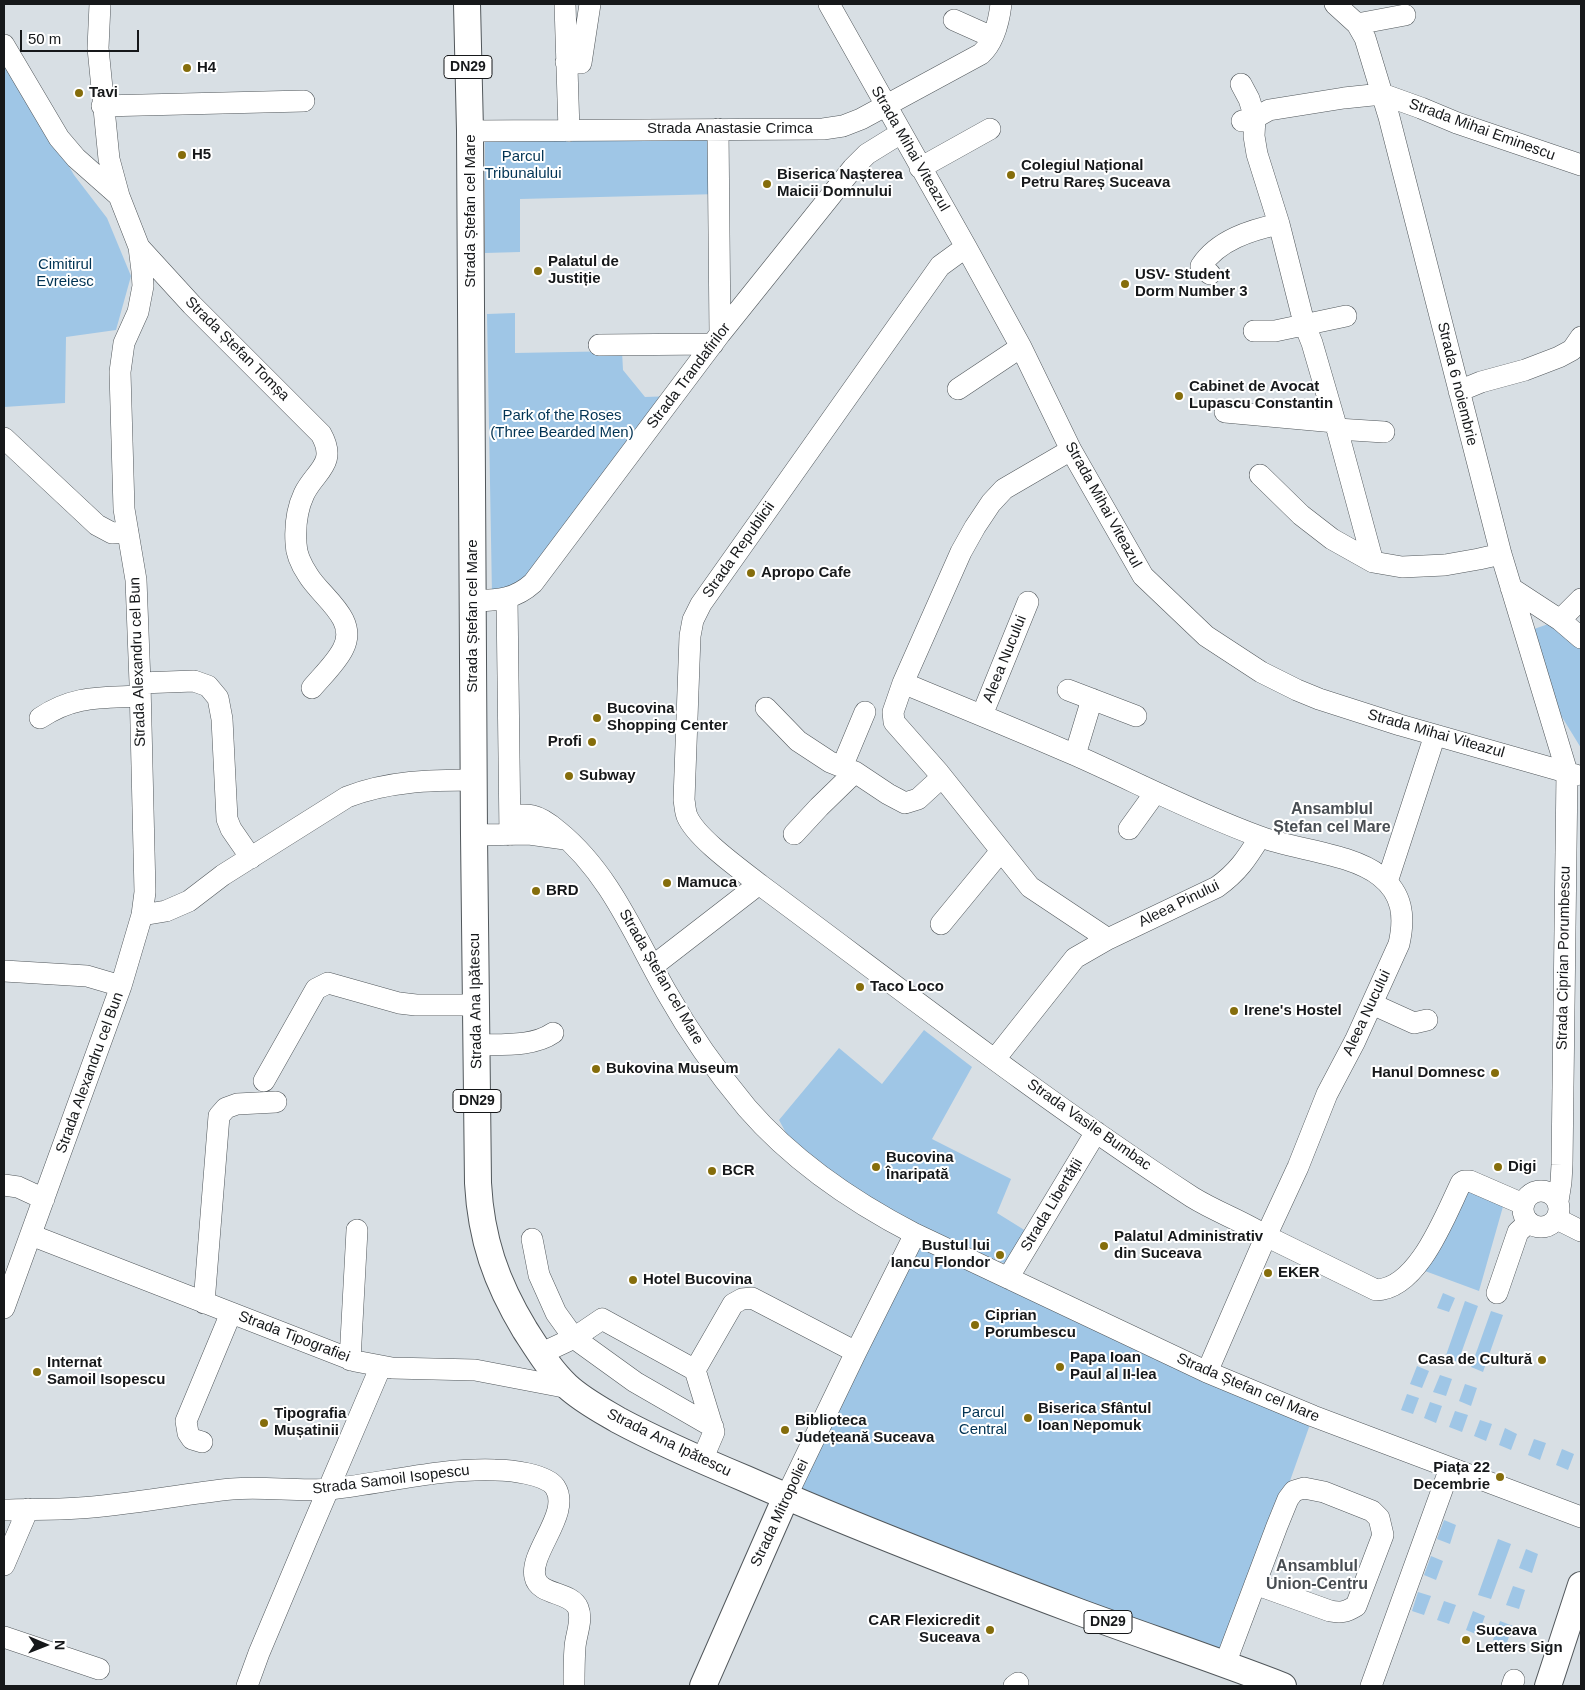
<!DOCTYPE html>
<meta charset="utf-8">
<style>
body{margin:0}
#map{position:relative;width:1585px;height:1690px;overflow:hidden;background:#d8dfe4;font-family:Helvetica,sans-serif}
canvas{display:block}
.frame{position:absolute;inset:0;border:5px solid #16181a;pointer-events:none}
.north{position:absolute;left:20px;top:1620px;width:50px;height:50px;-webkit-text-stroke:4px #fff;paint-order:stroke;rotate:91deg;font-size:14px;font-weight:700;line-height:20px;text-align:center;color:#16181a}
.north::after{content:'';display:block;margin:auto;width:18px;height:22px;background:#16181a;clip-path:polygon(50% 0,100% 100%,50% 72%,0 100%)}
.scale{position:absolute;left:20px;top:30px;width:119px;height:22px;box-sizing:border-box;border:2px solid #16181a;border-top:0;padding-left:6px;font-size:15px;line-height:18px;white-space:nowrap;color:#16181a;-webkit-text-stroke:4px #fff;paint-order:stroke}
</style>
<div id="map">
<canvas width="1585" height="1690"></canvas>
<div class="frame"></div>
<div class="north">N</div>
<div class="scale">50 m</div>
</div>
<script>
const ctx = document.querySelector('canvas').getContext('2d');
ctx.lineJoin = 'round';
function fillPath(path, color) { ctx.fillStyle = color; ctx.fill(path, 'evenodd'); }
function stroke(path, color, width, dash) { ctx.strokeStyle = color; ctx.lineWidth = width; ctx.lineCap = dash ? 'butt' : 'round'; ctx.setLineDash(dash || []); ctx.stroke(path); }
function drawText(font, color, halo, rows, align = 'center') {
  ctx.font = font + ' Helvetica,sans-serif'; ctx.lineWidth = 4; ctx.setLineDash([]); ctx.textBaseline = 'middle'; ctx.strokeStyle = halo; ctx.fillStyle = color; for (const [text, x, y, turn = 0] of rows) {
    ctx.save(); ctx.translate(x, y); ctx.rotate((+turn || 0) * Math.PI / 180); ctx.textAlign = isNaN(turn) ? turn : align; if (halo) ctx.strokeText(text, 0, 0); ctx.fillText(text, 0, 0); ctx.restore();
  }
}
fillPath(new Path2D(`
 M4,57l70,118 33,43 24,58 -15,54 -50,7 -1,66 -61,4z
 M707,130l12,64 -199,5v53l-35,1v-121z
 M515,313v40l107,-2 1,19 22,27 29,-1 -141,187 -41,12 -5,-281z
 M1560,620l21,18v110l-27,-44 -20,-75z
 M924,1030l48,37 -40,72 79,40 -14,34 29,18 -20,33 -146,-62 -57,-38 -24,-44 60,-72 43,36z
 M1467,1188l37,15 -25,88 -54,-20z
 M915,1234l398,182 -88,248 -439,-167z
 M1443,1293l12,5 -6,14 -12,-4z
 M1465,1301l13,5 -20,56 -13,-4z
 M1491,1311l12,4 -20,57 -12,-5z
 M1417,1366l12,5 -7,17 -12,-4z
 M1440,1375l12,4 -6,17 -13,-4z
 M1465,1384l12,4 -6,18 -12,-5z
 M1407,1394l12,4 -6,16 -12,-4z
 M1430,1402l12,4 -6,17 -12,-5z
 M1455,1411l13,4 -6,17 -13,-5z
 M1480,1420l12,4 -6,17 -12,-5z
 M1505,1428l12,6 -6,16 -12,-5z
 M1534,1439l12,4 -6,17 -12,-5z
 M1562,1449l12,5 -6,16 -12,-5z
 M1444,1520l12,5 -6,19 -13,-5z
 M1498,1539l13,5 -20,55 -13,-4z
 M1526,1549l12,5 -6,19 -13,-5z
 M1431,1556l12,5 -7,19 -12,-5z
 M1513,1586l12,4 -6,19 -13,-4z
 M1418,1592l13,4 -7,19 -12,-4z
 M1444,1601l12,4 -7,19 -12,-4z
 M1473,1611l12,5 -7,19 -12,-5z
 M1500,1621l13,5 -7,19 -13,-5z`), '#9fc6e6');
const minor = new Path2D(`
 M565,4l4,127
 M829,4l137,243 55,100 50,103 72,126 63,60 55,36 36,18 22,9 81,26 176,50
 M1335,4l22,20 8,14 24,79 112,437 66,218 -5,393 -1,17 -3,19
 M954,20l38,17
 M1357,24l48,-9
 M4,45l55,93 17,20 43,38
 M566,62l15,1 9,-59
 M1241,84l8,15 6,19 -13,3
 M102,106l202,-5
 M718,129l2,205
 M470,131l353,-2 20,-3 18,-7 120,-65c13,-12 18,-33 20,-50
 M920,168l70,-39
 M139,247l53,58 129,129c17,30 -6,37 -17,60 -7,15 -9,34 -8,49 0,11 6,23 12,32 13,22 51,44 35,74 -7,14 -21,27 -31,39
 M966,247l-26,19 -239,338 -8,16 -3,16 -6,164c1,5 1,11 3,16 9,22 53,53 72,68 143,106 284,216 433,313 24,15 51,24 74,39l110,54c42,-1 69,-74 85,-107l3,-2h6l53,23
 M1210,274l-9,-8c17,-26 50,-36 78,-42
 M1254,331h21l71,-15
 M599,345l114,-1
 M958,389l63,-42
 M1459,391l22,-9 44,-12 34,-13 13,-7 9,-13
 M1225,412l110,10
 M1337,429l47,3
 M4,438l93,87 15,8 16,-1
 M1071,450l-67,39 -13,14 -16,24 -14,25 -58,131 -10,29 1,10 45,51 91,114 78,52
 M1260,475l41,40 31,24 41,23 29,5 43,-2 34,-6 22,-5
 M1373,562l-36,-133 -25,-86 -8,-20 -25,-99 -22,-70 -3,-18 1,-18 14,-8 75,-12 38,-4 39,14 36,15 124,42
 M1511,588l49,32 21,18
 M507,598l3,237
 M473,601c25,-1 41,-1 60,-18l187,-249 133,-166 14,-14 34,-21
 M1560,620l21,-21
 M140,683l54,-2 14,5 10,12 4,21 5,100 4,10 20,29
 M903,683c58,24 115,47 172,72 61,27 120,58 183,81 36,14 93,17 122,40 23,18 25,41 19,68l-44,97 -28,53 -29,73 -32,69 -59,136
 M1068,690l68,26
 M766,708l32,33 32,21 25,10 33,22 17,9 13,-4 24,-22
 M982,715l46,-113
 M40,718c34,-23 61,-20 100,-22
 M1075,755l17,-56
 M842,767l23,-55
 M510,816c7,-1 15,-2 23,0 9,2 18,9 25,15 52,42 77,106 109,162 23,41 50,79 80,115 46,53 106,94 168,126l292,138 106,44 268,101
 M1129,829l26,-36
 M794,834l25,-27 36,-35
 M474,835l55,-1 36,5
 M1387,882l48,-147
 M142,915l24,-4 23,-10 34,-26 124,-78c41,-16 84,-17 127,-17
 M941,924l60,-73
 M653,966l106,-82
 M4,971l83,5 34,10
 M1372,1004l42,19 13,-3
 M476,1045c25,-1 57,2 77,-12
 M995,1059l80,-101 33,-19 109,-52c21,-15 30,-29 43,-50
 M264,1081l52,-92 12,-6 71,20 17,2h59
 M4,1185l14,2 26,12
 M1523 1209a18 18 0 1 1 36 0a18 18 0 1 1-36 0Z
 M1557,1219l24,12
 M31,1235l324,126 37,7 83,2 94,18
 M532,1239l7,36 17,38 18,25 61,44 78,45
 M1008,1278l88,-146
 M1497,1293l21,-61 11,-10
 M204,1303l15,-187 7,-8 11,-4 39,-2
 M4,1308l117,-322 21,-71 3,-23 -5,-209 -4,-103 -12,-71 -4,-137 4,-29 14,-31 5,-26 -1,-15 -3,-24 -20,-51 -10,-37 -11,-111 2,-44
 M540,1354l34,-16 28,-19 93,51 19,62 -12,28
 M350,1360l7,-130
 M695,1370l38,-66 9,-5 10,-1 104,54
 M202,1442l-10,-3 -4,-6 -2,-12 45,-108
 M786,1497l70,-145 59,-118
 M4,1510c25,-1 50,0 75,-2 51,-3 102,-14 153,-19 33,-3 66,3 99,0 54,-6 109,-21 164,-19 15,0 51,4 60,17 17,26 -26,65 -20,90 4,19 36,14 43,31 5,12 -2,26 -3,39 -1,13 -1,26 -1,39
 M4,1565l24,-56
 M4,1637l95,32
 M1225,1664l52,-138 11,-27 6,-8 10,-3 20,4 48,19 7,7 4,17 -27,71c-10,6 -15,7 -26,5l-75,-27
 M247,1686l12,-33 48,-114 74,-173
 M1014,1686l4,-3
 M1371,1686l79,-218
 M1512,1686l2,-6`);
const major = new Path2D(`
 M467,4l3,127 4,704 4,348c3,56 18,99 47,147 13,20 25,40 42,56 15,14 34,24 51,34 41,22 85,41 128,59 109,48 221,91 333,133 68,25 137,48 204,74
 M703,1686l83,-189
 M1548,1686l33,-101`);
stroke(minor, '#51575b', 22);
stroke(major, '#51575b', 28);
stroke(minor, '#fff', 21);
stroke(major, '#fff', 26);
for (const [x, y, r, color] of [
 [187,68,5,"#856d0b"],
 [79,93,5,"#856d0b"],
 [182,155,5,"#856d0b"],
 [1011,175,5,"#856d0b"],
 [767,184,5,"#856d0b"],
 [538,271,5,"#856d0b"],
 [1125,284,5,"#856d0b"],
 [1179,396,5,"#856d0b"],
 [751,573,5,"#856d0b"],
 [597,718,5,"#856d0b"],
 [592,742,5,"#856d0b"],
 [569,776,5,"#856d0b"],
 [667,883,5,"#856d0b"],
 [536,891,5,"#856d0b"],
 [860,987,5,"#856d0b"],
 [1234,1011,5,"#856d0b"],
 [596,1069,5,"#856d0b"],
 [1495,1073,5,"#856d0b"],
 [876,1167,5,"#856d0b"],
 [1498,1167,5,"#856d0b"],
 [712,1171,5,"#856d0b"],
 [1104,1246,5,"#856d0b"],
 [1000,1255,5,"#856d0b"],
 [1268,1273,5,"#856d0b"],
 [633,1280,5,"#856d0b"],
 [975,1325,5,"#856d0b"],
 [1542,1360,5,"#856d0b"],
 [1060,1367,5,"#856d0b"],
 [37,1372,5,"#856d0b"],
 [1028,1418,5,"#856d0b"],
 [264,1423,5,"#856d0b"],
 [785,1430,5,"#856d0b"],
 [1500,1477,5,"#856d0b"],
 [990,1630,5,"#856d0b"],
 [1466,1640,5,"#856d0b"]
]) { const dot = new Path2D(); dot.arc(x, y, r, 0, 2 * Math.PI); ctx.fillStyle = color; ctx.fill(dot); stroke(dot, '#fff', 2); }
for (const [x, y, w] of [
 [468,67,48],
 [477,1101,48],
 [1108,1622,48]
]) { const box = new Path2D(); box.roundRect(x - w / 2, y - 11.5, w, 23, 4); ctx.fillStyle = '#fff'; ctx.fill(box); stroke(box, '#16181a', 1); }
drawText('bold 14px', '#16181a', null, [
 ["DN29",468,67],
 ["DN29",477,1101],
 ["DN29",1108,1622]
]);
drawText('bold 15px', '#16181a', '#fff', [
 ["H4",197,68],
 ["Tavi",89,93],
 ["H5",192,155],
 ["Colegiul Național",1021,166],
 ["Petru Rareș Suceava",1021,183],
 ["Biserica Nașterea",777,175],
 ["Maicii Domnului",777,192],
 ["Palatul de",548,262],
 ["Justiție",548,279],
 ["USV- Student",1135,275],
 ["Dorm Number 3",1135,292],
 ["Cabinet de Avocat",1189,387],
 ["Lupascu Constantin",1189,404],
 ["Apropo Cafe",761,573],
 ["Bucovina",607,709],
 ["Shopping Center",607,726],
 ["Profi",582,742,"right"],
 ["Subway",579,776],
 ["Mamuca",677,883],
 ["BRD",546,891],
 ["Taco Loco",870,987],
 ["Irene's Hostel",1244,1011],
 ["Bukovina Museum",606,1069],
 ["Hanul Domnesc",1485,1073,"right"],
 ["Bucovina",886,1158],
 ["Înaripată",886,1175],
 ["Digi",1508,1167],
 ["BCR",722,1171],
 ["Palatul Administrativ",1114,1237],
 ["din Suceava",1114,1254],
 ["Bustul lui",990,1246,"right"],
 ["Iancu Flondor",990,1263,"right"],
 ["EKER",1278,1273],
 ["Hotel Bucovina",643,1280],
 ["Ciprian",985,1316],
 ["Porumbescu",985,1333],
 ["Papa Ioan",1070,1358],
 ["Paul al II-lea",1070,1375],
 ["Casa de Cultură",1532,1360,"right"],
 ["Internat",47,1363],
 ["Samoil Isopescu",47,1380],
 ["Biserica Sfântul",1038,1409],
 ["Ioan Nepomuk",1038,1426],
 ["Tipografia",274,1414],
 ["Mușatinii",274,1431],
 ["Biblioteca",795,1421],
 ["Județeană Suceava",795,1438],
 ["Piața 22",1490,1468,"right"],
 ["Decembrie",1490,1485,"right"],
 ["CAR Flexicredit",980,1621,"right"],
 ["Suceava",980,1638,"right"],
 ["Suceava",1476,1631],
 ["Letters Sign",1476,1648]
], 'left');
drawText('15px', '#16181a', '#fff', [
 ["Strada Anastasie Crimca",730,129],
 ["Strada Mihai Eminescu",1482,130,20],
 ["Strada Mihai Viteazul",910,149,60],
 ["Strada Ștefan cel Mare",471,211,-90],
 ["Strada Ștefan Tomșa",237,349,45],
 ["Strada Trandafirilor",689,376,-53],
 ["Strada 6 noiembrie",1457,384,76],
 ["Strada Mihai Viteazul",1103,505,61],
 ["Strada Republicii",739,550,-55],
 ["Strada Ștefan cel Mare",473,616,-90],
 ["Aleea Nucului",1005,659,-68],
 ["Strada Alexandru cel Bun",138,662,-92],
 ["Strada Mihai Viteazul",1436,734,16],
 ["Aleea Pinului",1179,904,-26],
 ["Strada Ciprian Porumbescu",1564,958,-89],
 ["Strada Ștefan cel Mare",661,977,60],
 ["Strada Ana Ipătescu",476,1001,-91],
 ["Aleea Nucului",1367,1013,-65],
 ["Strada Alexandru cel Bun",90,1073,-70],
 ["Strada Vasile Bumbac",1089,1125,35],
 ["Strada Libertății",1052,1205,-59],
 ["Strada Tipografiei",294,1337,21],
 ["Strada Ștefan cel Mare",1248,1388,23],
 ["Strada Ana Ipătescu",669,1443,26],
 ["Strada Samoil Isopescu",391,1480,-7],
 ["Strada Mitropoliei",780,1513,-65]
]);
drawText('15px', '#003354', '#fff', [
 ["Parcul",523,157],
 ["Tribunalului",523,174],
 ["Cimitirul",65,265],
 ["Evreiesc",65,282],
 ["Park of the Roses",562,416],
 ["(Three Bearded Men)",562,433],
 ["Parcul",983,1413],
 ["Central",983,1430]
]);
drawText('bold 16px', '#484d52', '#fff', [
 ["Ansamblul",1332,810],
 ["Ștefan cel Mare",1332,828],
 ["Ansamblul",1317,1567],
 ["Union-Centru",1317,1585]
]);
</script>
